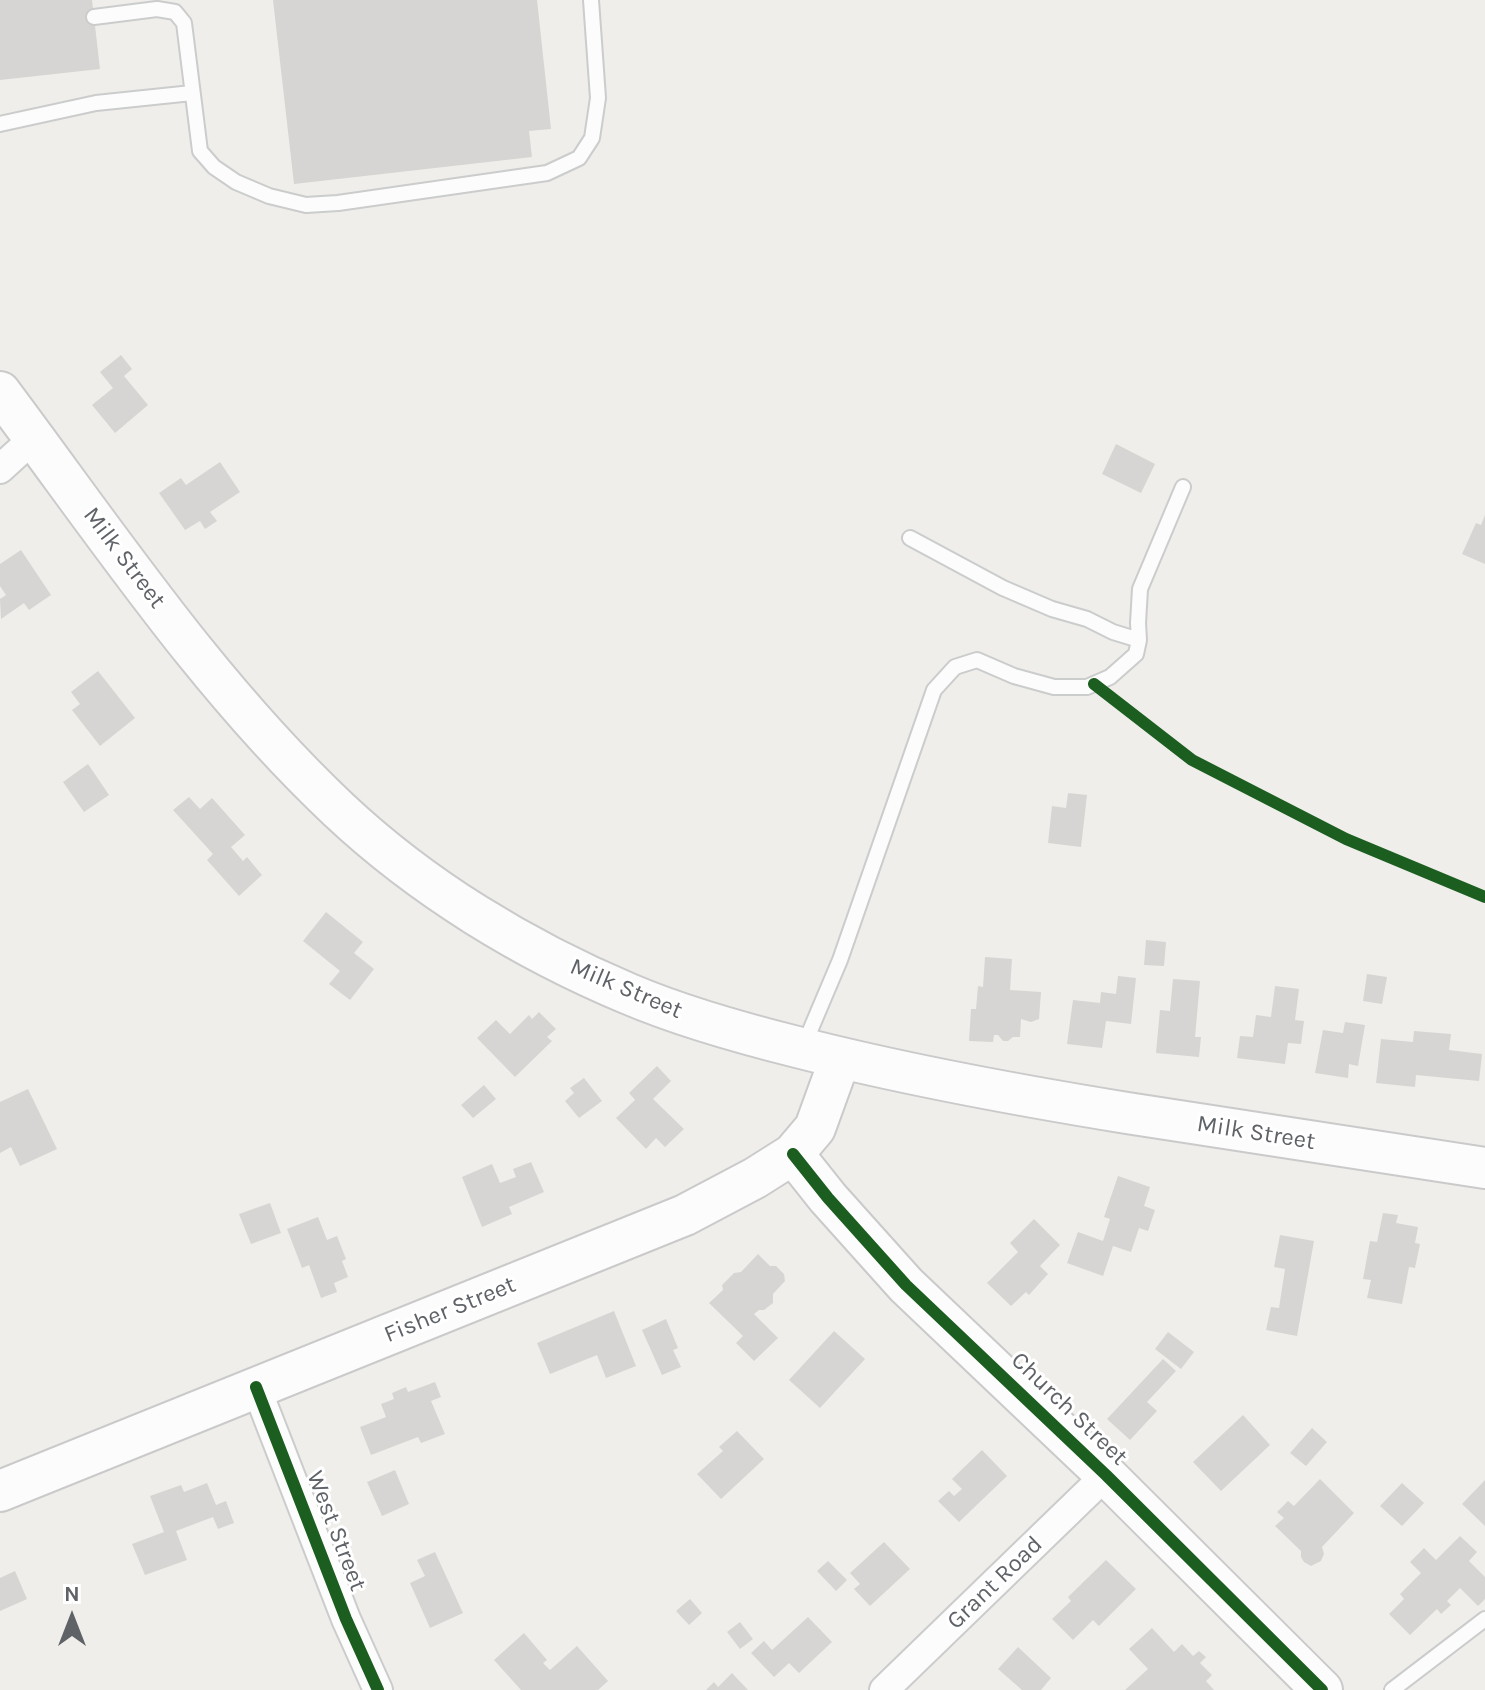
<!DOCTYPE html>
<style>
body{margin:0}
#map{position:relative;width:1485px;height:1690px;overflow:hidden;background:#efeeea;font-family:Karla,sans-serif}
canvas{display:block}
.north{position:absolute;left:32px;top:1578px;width:80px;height:80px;-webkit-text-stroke:6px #fff;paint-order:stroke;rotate:0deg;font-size:22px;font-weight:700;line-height:32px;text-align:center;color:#5f6368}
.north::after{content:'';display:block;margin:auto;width:28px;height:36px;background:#5f6368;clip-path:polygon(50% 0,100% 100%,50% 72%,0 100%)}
</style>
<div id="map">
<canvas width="1485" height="1690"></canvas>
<div class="north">N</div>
</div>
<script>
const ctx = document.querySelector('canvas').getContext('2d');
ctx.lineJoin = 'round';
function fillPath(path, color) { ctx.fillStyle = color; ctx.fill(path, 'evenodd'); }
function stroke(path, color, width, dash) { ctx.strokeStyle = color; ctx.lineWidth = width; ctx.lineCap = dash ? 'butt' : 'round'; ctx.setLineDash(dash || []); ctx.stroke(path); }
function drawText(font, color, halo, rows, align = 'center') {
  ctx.font = font + ' Karla,sans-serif'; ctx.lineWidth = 6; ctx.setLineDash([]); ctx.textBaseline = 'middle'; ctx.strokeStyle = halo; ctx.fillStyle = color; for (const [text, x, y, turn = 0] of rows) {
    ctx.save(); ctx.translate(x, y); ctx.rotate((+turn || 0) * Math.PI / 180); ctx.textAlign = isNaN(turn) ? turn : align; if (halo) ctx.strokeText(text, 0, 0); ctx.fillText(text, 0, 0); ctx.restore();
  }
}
fillPath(new Path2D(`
 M0,0h92l8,69 -100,11z
 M273,0h264l14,129 -22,2 3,26 -238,27z
 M121,355l11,14 -8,7 24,29 -33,28 -23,-28 21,-17 -13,-16z
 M1116,444l39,20 -14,29 -39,-19z
 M220,462l20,30 -30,20 7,9 -12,8 -5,-8 -15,9 -26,-37 22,-15 5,7z
 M1485,515v49l-23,-10 14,-31 5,2z
 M21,550l30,45 -22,15 -5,-7 -23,16 -1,-20 6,-4 -6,-9v-22z
 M98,671l37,47 -35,28 -28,-36 8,-6 -9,-12z
 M88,764l21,31 -25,17 -21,-30z
 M1068,793l19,2 -6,52 -33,-4 4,-37 14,2z
 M189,797l11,12 12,-11 33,37 -14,12 12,14 4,-4 15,18 -23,21 -32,-36 6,-6 -40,-44z
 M326,912l37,30 -9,11 20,16 -24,31 -21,-16 11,-13 -37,-30z
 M1146,940l20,2 -2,24 -20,-1z
 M985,957l27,2 -2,31 31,2 -2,27 -8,3 -10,-3 -1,18h-7l-5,4h-5l-5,-6h-4l-1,7 -24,-1 2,-32h5l2,-23 5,1z
 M1367,974l20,3 -5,27 -19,-3z
 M1118,976l18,2 -5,46 -25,-3 -4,27 -35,-4 6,-44 27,3 1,-11 15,2z
 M1173,979l27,2 -5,56h6l-2,20 -43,-4 4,-43 10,1z
 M1275,986l24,3 -4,31 9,1 -3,23 -13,-1 -3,21 -48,-6 3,-22 13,1 3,-22 15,2z
 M539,1012l17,17 -9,8 5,4 -37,36 -38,-39 19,-18 14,14 19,-19 3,4z
 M1345,1022l20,3 -7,41 -9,-2 -1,14 -33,-5 8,-43 20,3z
 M1414,1031l37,3 -2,16 33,4 -3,27 -63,-6 -1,12 -39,-4 5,-44 32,3z
 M657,1066l14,15 -18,18 31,30 -19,18 -9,-9 -10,11 -30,-31 19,-18 -6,-7z
 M584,1078l18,23 -23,17 -14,-17 9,-8 -4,-5z
 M484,1085l12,14 -23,19 -12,-13z
 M28,1089l29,60 -37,17 -9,-19 -11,6v-51z
 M531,1162l13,30 -35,15 3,7 -30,13 -20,-50 30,-13 8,19 16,-6 -3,-8z
 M1118,1176l32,11 -6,19 11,4 -7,21 -9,-3 -8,24 -18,-6 -10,30 -36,-13 11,-31 25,9 7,-22 -6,-2z
 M270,1203l11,30 -30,11 -12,-30z
 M1383,1213l15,2 -2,8 22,4 -3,16 5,1 -5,24 -6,-1 -7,37 -35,-6 4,-18 -8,-1 7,-38 7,1z
 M318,1217l9,23 10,-4 9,23 -4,2 6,16 -14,6 3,9 -16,6 -12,-33 -7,3 -15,-39z
 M1034,1219l26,26 -20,21 8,8 -19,21 -3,-3 -15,14 -24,-23 31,-31 -8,-9z
 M1280,1235l34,6 -17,95 -31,-6 5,-23 8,1 6,-39 -11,-2z
 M758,1254l12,12h6l8,8 1,7 -12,13v9l-9,7h-5l-5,4 24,24 -24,23 -18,-18 7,-7 -34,-33 14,-13 -1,-5 12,-12 7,-1z
 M614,1311l22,55 -30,12 -9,-23 -47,19 -13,-31z
 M666,1319l12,29 -5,2 8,17 -19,8 -20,-45z
 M834,1331l31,28 -45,49 -31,-28z
 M1168,1332l26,20 -13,17 -26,-20z
 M1163,1359l13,12 -29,31 10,9 -27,29 -23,-21z
 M435,1382l6,15 -10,4 14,33 -24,9 -3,-6 -47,18 -11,-28 26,-10 -5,-13 13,-5 -2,-6 14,-6 2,5z
 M1243,1415l27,30 -49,46 -28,-29z
 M1312,1428l15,14 -21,24 -16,-13z
 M737,1431l27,28 -43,40 -24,-25 26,-23 -4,-4z
 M982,1450l25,26 -48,46 -21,-21 11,-10 5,5 8,-7 -10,-10z
 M395,1470l14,34 -27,12 -15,-34z
 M1320,1479l34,34 -32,34 2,7 -3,7 -10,5 -7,-4 -3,-5v-6l-26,-25 9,-8 -7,-6 11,-11 6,5z
 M1485,1480v46l-23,-22z
 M207,1483l9,22 10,-4 8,22 -16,6 -5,-12 -37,14 11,29 -42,15 -13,-31 32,-12 -14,-36 31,-11 3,7z
 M1402,1483l22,20 -22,23 -22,-20z
 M1460,1536l17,16 -8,9 16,16v22l-7,7 -18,-18 -13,13 4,4 -10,9 -4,-5 -27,26 -21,-21 15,-15 -4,-5 21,-21 -11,-11 14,-14 12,12z
 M884,1542l26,27 -40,37 -16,-17 6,-5 -10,-11z
 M435,1552l28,61 -33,15 -20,-45 15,-7 -8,-16z
 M1106,1560l30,29 -37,37 -6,-6 -20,20 -21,-21 19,-18 -3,-4z
 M828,1561l19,19 -11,11 -19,-20z
 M15,1571l12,28 -27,12v-33z
 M690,1599l12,14 -13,12 -13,-14z
 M808,1617l24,25 -33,31 -10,-10 -15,14 -23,-24 13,-12 8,9z
 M740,1622l13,17 -13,10 -13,-17z
 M1152,1628l22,24 8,-8 11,12 6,-5 7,6 -6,6 12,12 -6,6 8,9h-89l23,-21 -19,-20z
 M524,1633l23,27 -4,3 7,7 27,-24 31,35 -10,9h-77l-27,-30z
 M1018,1647l33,31 -10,12h-19l-24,-21z
 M732,1673l16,17h-42l8,-8 4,5z`), '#d6d5d3');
const lane = new Path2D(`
 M94,17l63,-8 18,3 9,11 16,128 14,16 22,15 33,14 37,9 32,-2 209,-30 32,-15 13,-20 6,-40 -7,-98
 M0,124l96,-21 96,-10
 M910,538l93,50 49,21 35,10 26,13 26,8
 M804,1045l36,-85 94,-270 21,-23 22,-7 37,16 40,11h33l23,-10 26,-23 3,-14 -1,-17 2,-34 43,-102
 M1392,1690l93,-71`);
const street = new Path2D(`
 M0,469l34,-31
 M256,1387l90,232 32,71
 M884,1690l222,-215`);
const secondary = new Path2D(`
 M0,392c107,143 208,295 339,418 83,78 185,140 290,184 54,23 112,39 168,53 109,28 219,48 330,66 119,18 239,37 358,55
 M793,1154l35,44 78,87 200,190 216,215
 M0,1491l685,-276 70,-37 38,-24 22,-26 25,-69`);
stroke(lane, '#cbcccc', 18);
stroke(street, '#cbcccc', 32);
stroke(secondary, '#cacacb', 44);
stroke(lane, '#fdfcfc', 14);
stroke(street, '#fdfcfc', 28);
stroke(secondary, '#fdfcfc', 40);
stroke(new Path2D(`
 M1094,684l98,76 154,79 139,58
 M793,1154l35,44 78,87 200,190 216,215
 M256,1387l90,232 32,71`), '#1b5e20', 12);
drawText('24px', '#5f6368', '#fff', [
 ["Milk Street",124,558,53],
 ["Milk Street",626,989,23],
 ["Milk Street",1256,1133,9],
 ["Fisher Street",450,1310,-22],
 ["Church Street",1069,1409,44],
 ["West Street",336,1531,69],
 ["Grant Road",995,1583,-44]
]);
</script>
